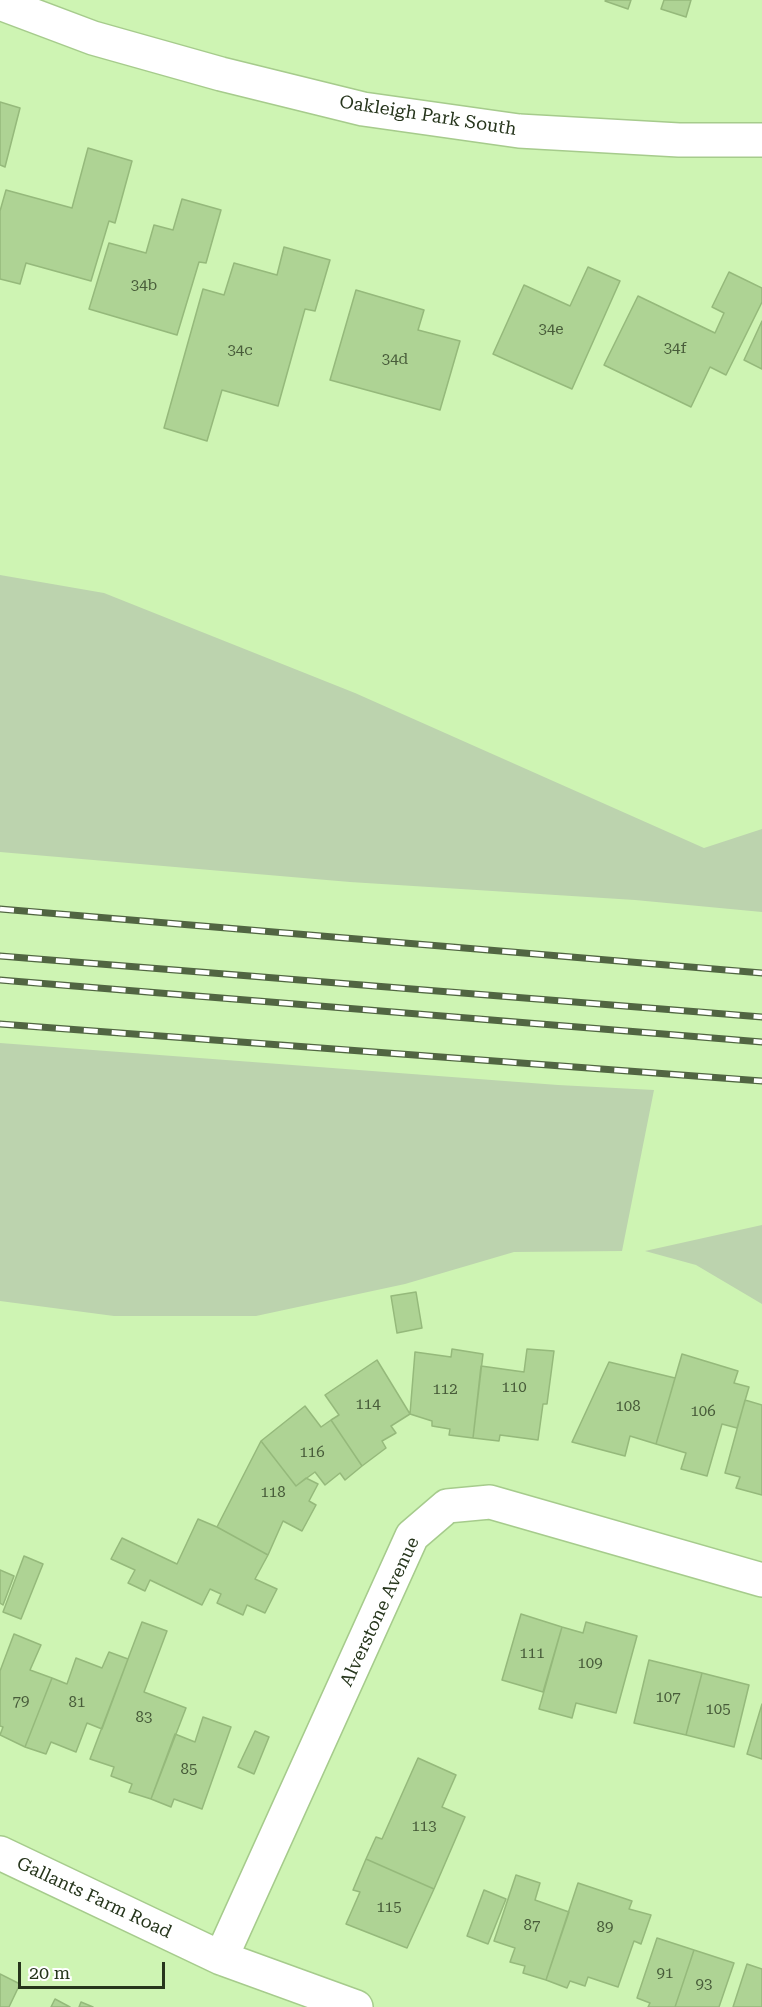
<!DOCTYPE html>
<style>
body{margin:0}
#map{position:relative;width:762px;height:2007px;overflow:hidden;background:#cef4b3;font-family:"Roboto Serif",serif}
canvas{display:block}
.scale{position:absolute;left:18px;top:1962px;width:147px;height:27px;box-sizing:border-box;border:3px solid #26351c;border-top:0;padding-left:8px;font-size:18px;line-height:21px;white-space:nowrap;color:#26351c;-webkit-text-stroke:4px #fff;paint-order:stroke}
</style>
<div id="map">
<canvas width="762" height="2007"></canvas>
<div class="scale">20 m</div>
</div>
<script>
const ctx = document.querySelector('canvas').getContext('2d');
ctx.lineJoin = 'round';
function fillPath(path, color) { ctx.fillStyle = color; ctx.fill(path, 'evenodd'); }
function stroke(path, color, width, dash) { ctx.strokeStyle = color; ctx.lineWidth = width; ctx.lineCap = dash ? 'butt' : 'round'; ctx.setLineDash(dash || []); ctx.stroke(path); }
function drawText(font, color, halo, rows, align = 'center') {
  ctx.font = font + ' "Roboto Serif",serif'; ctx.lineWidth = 4.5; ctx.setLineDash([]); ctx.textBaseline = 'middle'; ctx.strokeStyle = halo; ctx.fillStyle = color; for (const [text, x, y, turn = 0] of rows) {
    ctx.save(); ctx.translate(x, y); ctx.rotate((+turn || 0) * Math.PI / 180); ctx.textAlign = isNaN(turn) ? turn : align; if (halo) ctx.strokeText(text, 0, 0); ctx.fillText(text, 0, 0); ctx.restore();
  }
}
fillPath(new Path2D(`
 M0,575l104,18 251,100 349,155 58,-19v83l-127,-12 -285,-18 -350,-30z
 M0,1043l558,42 96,5 -32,161 -108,1 -109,32 -149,32h-142l-114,-15z
 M762,1225v79l-66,-39 -51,-14z`), '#bcd3ae');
const building = new Path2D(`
 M606,0h25l-3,9 -23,-8z
 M664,0h27l-5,17 -25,-8z
 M0,102l20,6 -15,59 -5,-2z
 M88,148l44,13 -17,62 -6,-2 -18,60 -65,-18 -6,21 -20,-5v-68l6,-21 66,18z
 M182,199l39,11 -15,53 -7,-1 -22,73 -88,-26 20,-66 37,10 8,-28 19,5z
 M284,247l46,13 -15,51 -10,-2 -27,97 -56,-16 -15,51 -43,-13 39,-139 21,6 10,-32 43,12z
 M588,267l32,14 -48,108 -79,-35 31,-69 46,21z
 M729,272l33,16v14l-36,73 -16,-8 -19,40 -87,-42 34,-69 77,37 9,-20 -12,-6z
 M356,290l68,20 -6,20 42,11 -20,69 -110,-30z
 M762,321v48l-18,-9z
 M416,1292l6,36 -25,5 -6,-37z
 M452,1349l31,5 -10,84 -24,-3 1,-6 -18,-3v-5l-22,-7 5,-62 36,5z
 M527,1349l27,2 -7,53h-4l-5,36 -38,-5 -1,6 -26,-3 8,-72 43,6z
 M682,1354l56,17 -4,12 15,4 -12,41 -15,-4 -15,52 -26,-7 5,-16 -30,-9z
 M377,1360l33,54 -19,12 5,7 -14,8 4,7 -24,18 -31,-46 8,-5 -14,-20z
 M609,1362l66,16 -19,66 -26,-8 -5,20 -53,-14z
 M745,1400l17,5v90l-26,-7 4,-11 -15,-4z
 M305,1406l16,21 10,-7 31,46 -17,14 -5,-7 -15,12 -10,-13 -19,14 -35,-45z
 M261,1441l35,45 10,-8 12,6 -9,17 7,4 -14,26 -19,-10 -15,34 -51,-28z
 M198,1519l19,8 51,28 -13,24 22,10 -12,24 -18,-8 -4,10 -26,-12 4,-9 -11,-5 -8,16 -52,-25 -5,11 -17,-8 7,-13 -24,-11 11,-21 55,26z
 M24,1556l19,8 -22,55 -18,-7z
 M0,1570l14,6 -11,29 -3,-2z
 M521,1614l41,13 -19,65 -41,-12z
 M142,1622l25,9 -23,61 42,16 -35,91 -22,-7 3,-8 -21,-8 3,-9 -24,-8z
 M586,1622l51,14 -21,77 -40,-10 -4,15 -33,-9 23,-82 21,6z
 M14,1634l27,11 -11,25 22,8 -27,69 -25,-12 3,-8 -3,-1v-55z
 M109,1652l19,7 -26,70 -15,-6 -11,29 -25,-10 -5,12 -21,-7 27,-69 15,6 9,-26 26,10z
 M649,1660l53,13 -16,62 -52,-12z
 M702,1673l47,12 -15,62 -48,-12z
 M762,1704v55l-15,-5z
 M203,1717l28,10 -29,82 -28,-10 -3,8 -20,-8 24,-65 20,8z
 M255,1731l14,6 -15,37 -16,-7z
 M418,1758l38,17 -14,32 23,10 -31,72 -68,-30 10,-22 6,2z
 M366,1859l68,30 -27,59 -61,-24 14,-32 -7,-2z
 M516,1875l24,8 -5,17 34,12 -23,68 -23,-7 2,-7 -15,-4 5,-14 -21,-7z
 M578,1883l54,18 -3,8 22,6 -10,29 -7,-3 -16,46 -30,-10 -3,9 -15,-5 -3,7 -21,-8z
 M484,1890l22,9 -18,45 -21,-8z
 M657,1938l37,12 -19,57h-27l2,-4 -13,-5z
 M694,1950l40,13 -15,44h-44z
 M747,1964l15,5v38h-29z
 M0,1974l20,10 -11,23h-9z
 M55,1999l15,8h-19z
 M81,2002l12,5h-14z`);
fillPath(building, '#aed394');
stroke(building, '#95b97b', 1.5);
const street = new Path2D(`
 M0,1853l221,105 135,49
 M221,1958l191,-422 35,-30 43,-4 272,78`);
const secondary = new Path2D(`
 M0,3l93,35 128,36 142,35 156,22 160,9h83`);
stroke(street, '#a6cb8c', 36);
stroke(secondary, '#a6cb8c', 36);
stroke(street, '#fff', 33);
stroke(secondary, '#fff', 33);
const rail = new Path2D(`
 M0,909l762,64
 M0,956l762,61
 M0,980l762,62
 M0,1024l762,57`);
stroke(rail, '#516542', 7);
stroke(rail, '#fff', 4.5, [14]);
drawText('15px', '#485c3a', null, [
 ["34b",144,286],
 ["34e",551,330],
 ["34f",675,349],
 ["34c",240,351],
 ["34d",395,360],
 ["110",514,1388],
 ["112",445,1390],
 ["114",368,1405],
 ["108",628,1407],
 ["106",703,1412],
 ["116",312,1453],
 ["118",273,1493],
 ["111",532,1654],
 ["109",590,1664],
 ["107",668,1698],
 ["79",21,1702],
 ["81",77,1703],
 ["105",718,1710],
 ["83",144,1718],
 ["85",189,1770],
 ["113",424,1827],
 ["115",389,1908],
 ["87",532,1926],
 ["89",605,1928],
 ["91",665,1974],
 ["93",704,1985]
]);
drawText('18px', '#26351c', '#fff', [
 ["Oakleigh Park South",428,116,9],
 ["Alverstone Avenue",380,1612,-65],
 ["Gallants Farm Road",94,1898,25]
]);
</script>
